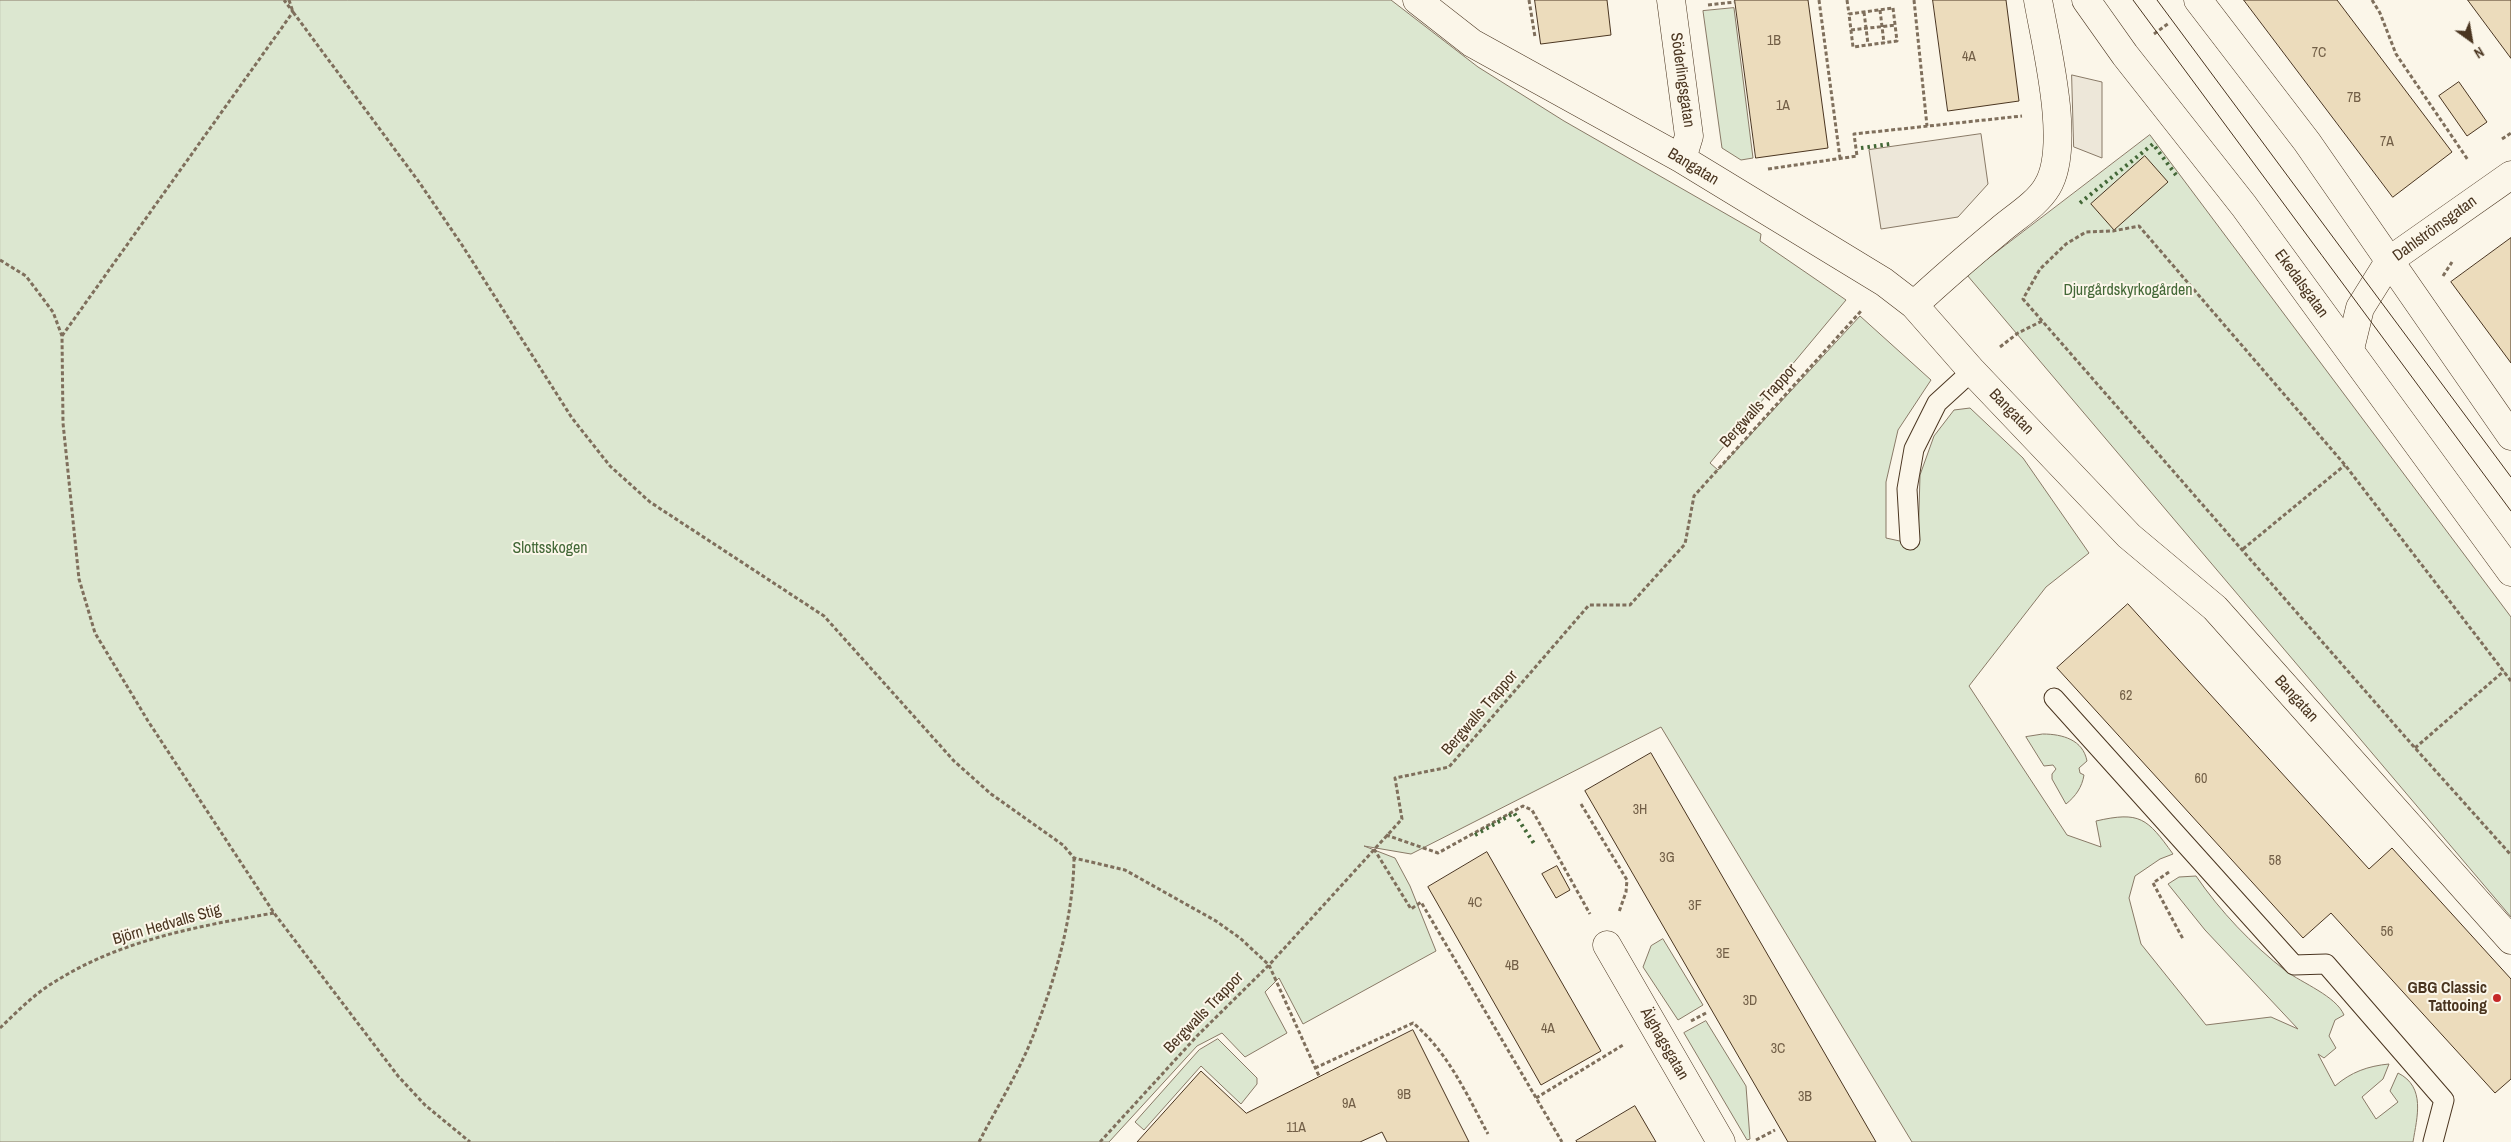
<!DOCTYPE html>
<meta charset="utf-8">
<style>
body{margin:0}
#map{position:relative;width:2511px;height:1142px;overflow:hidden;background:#fbf6e9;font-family:"Archivo Narrow",sans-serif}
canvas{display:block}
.north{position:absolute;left:2446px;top:15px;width:50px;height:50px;-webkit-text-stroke:4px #fbf6e9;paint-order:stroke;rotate:148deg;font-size:14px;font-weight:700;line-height:20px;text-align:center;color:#4a3520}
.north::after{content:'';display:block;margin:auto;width:18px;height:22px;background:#4a3520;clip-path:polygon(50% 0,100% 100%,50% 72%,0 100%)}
</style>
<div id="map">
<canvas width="2511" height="1142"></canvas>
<div class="north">N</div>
</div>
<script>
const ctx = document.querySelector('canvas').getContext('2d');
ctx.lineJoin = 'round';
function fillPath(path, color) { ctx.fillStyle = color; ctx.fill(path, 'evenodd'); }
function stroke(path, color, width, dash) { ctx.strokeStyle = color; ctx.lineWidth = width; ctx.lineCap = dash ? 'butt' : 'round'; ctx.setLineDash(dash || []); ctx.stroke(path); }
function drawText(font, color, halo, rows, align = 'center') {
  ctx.font = font + ' "Archivo Narrow",sans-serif'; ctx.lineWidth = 4; ctx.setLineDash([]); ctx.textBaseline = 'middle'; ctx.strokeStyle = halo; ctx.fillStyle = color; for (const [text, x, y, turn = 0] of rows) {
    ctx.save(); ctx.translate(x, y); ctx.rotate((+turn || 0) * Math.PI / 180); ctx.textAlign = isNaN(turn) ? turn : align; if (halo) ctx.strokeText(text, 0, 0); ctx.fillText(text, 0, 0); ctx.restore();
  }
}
const green = new Path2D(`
 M0,0h1391l87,67 86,54 197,113 -1,7 86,59 -136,163 8,7 142,-154 71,64 -33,50 -12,52v56l32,7 2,-70 14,-39 20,-26 16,-2 53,50 66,95 -43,34 -77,99 98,149 34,12 -5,-26c44,-10 51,-3 77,33l-13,5 -25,17 -6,22 12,46 65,81 65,-8 27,12 -93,-99 -37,-46 11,-7 17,-1c24,35 56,69 90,95 16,12 50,25 58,44l-9,5 -6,16 7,12 -12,10 -6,-4 17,32c16,-14 33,-20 54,-22l-6,15 -21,18 14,22 22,-17 -8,-11 8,-18c28,14 19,44 15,69h-501l-251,-415 -250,127 -47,-8 31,12 15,28 26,65 -133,73 -24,-46 -14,14 22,41 -42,24 -23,-24 -25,13 -88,96h-1109z
 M1734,8l19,150 -12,2 -19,-12 -19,-137z
 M2150,135l361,482v300l-544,-642z
 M2043,734c20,0 40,6 44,27l-8,7 1,5 4,2c-2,12 -8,21 -18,29l-14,-25v-5l4,-5 -3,-4 -9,1 -18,-29z
 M1663,939l40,66 -25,15 -35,-53 8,-21z
 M1706,1021l40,65 4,53 -3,1 -63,-107z
 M1218,1039l39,39v6l-16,20 -40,-38 -57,64 -9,-8 64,-72z`);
fillPath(green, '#dce7d0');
stroke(green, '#887966', 1);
const parking = new Path2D(`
 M2072,75l30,7v76l-28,-11z
 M1981,134l7,50 -30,33 -77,12 -12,-79z`);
fillPath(parking, '#ede7d9');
stroke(parking, '#887966', 1);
const building = new Path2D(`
 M1535,0h72l4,35 -70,9z
 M1735,0h73l20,148 -72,10z
 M1933,0h73l13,101 -71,10z
 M2244,0h93l115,152 -59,45z
 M2468,0h43v58z
 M2459,82l28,40 -20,14 -28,-40z
 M2145,156l23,26 -54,48 -23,-26z
 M2511,238v125l-60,-81z
 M2128,604l241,265 23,-21 119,131v100l-16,14 -164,-180 -28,25 -246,-270z
 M1651,753l225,389h-88l-7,-12 -196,-339z
 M1487,852l114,199 -60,34 -113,-198z
 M1557,866l13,24 -14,8 -14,-24z
 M1413,1030l56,112h-82l-5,-10 -22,10h-223l64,-71 45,42z
 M1635,1106l21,36h-79l-1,-1z`);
fillPath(building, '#ecdcbc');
stroke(building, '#4a3520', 1);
const lane = new Path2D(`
 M1910,540l-3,-51 7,-40 23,-46 35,-32
 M2054,698l240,267 32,-1 118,136 -11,42`);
const street = new Path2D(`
 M1417,0l55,43 210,116 202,123 30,23 58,66 157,165 86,72 296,332
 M1671,0l18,136 -7,23
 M1914,305c28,-26 56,-50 86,-75 15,-13 37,-26 47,-43 25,-40 -1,-141 -9,-187
 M2350,349l10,-41 30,-48 121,-85
 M1607,945l114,197`);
const secondary = new Path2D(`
 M2086,0l39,55 119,151 267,366
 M2198,0l109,142 204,294`);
stroke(lane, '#4a3520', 21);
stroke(street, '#4a3520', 29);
stroke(secondary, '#4a3520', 29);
stroke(new Path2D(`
 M289,0l4,12 126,170 43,63 110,173 38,48 40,36 174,114 130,145 37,33 72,51 11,13 51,12 91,51 24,17 29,27 50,111
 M1529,0l6,37
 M1819,0l21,158
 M1847,0l2,14
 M1914,0l13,126
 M2372,0l8,13 16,41 72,106
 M1708,5l27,-3
 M1893,8l4,33 -44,6 -4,-33z
 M1880,10l4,33
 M1864,12l4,32
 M1851,30l45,-5
 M2154,34l15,-11
 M2502,139l9,-6
 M1768,169l89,-13 -3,-22 168,-18
 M0,260l26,16 27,36 9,24 1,87 16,156 16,54 53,88 126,192 124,163 27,29 45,37
 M2443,276l9,-14
 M62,336l231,-324 -9,-12
 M2000,347l18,-14 26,-13
 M2243,549l102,-84
 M2511,681l-166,-216 -206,-239 -26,5 -27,1 -20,12 -26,25 -17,30 392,449 96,107
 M2415,748l89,-77
 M1581,804l46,76 -1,12 -7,20
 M1386,835l52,18 85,-47 9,4 58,104
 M1374,849l37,60 10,-7 141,240
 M2169,872l-16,11 30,56
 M1691,1021l15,-8
 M0,1028c17,-16 35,-35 56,-47 65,-41 143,-55 218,-68
 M1315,1068l98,-45c35,29 54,72 75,111
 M1536,1098l87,-53
 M1756,1140l19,-10
 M979,1142c18,-35 40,-70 54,-106 22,-56 40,-117 41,-177
 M1100,1142l97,-106 72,-71 133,-146 -7,-41 54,-11 140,-162h41l55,-61 9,-48 167,-185`), '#7f6f5c', 3, [4, 2.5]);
stroke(lane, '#fbf6e9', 19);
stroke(street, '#fbf6e9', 28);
stroke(secondary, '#fbf6e9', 28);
stroke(new Path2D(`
 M2133,0l378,511
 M2157,0l354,477`), '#4a3520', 1);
stroke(new Path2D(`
 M1861,148l29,-4
 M2080,203l73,-59 23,31
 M1475,835l39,-22 21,32`), '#436837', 4, [2.5, 4]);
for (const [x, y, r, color] of [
 [2497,998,5,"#c62828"]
]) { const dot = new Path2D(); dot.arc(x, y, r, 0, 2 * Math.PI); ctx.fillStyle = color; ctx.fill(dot); stroke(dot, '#fbf6e9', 2); }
drawText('14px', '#725f47', null, [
 ["1B",1774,41],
 ["7C",2319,53],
 ["4A",1969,57],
 ["7B",2354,98],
 ["1A",1783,106],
 ["7A",2387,142],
 ["62",2126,696],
 ["60",2201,779],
 ["3H",1640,810],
 ["3G",1667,858],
 ["58",2275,861],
 ["4C",1475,903],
 ["3F",1695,906],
 ["56",2387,932],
 ["3E",1723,954],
 ["4B",1512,966],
 ["3D",1750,1001],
 ["4A",1548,1029],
 ["3C",1778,1049],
 ["9B",1404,1095],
 ["3B",1805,1097],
 ["9A",1349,1104],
 ["11A",1296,1128]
]);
drawText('16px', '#4a3520', '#fbf6e9', [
 ["Söderlingsgatan",1682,80,82],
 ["Bangatan",1693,167,31],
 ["Dahlströmsgatan",2435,229,-36],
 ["Ekedalsgatan",2301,284,54],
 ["Bergwalls Trappor",1759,406,-48],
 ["Bangatan",2011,412,46],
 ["Bangatan",2296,699,48],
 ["Bergwalls Trappor",1480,713,-49],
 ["Björn Hedvalls Stig",167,925,-16],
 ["Bergwalls Trappor",1204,1013,-46],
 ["Älghagsgatan",1664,1044,60]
]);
drawText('16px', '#436837', '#fbf6e9', [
 ["Djurgårdskyrkogården",2128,291],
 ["Slottsskogen",550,549]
]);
drawText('bold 16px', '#4a3520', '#fbf6e9', [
 ["GBG Classic",2487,989],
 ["Tattooing",2487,1007]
], 'right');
</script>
